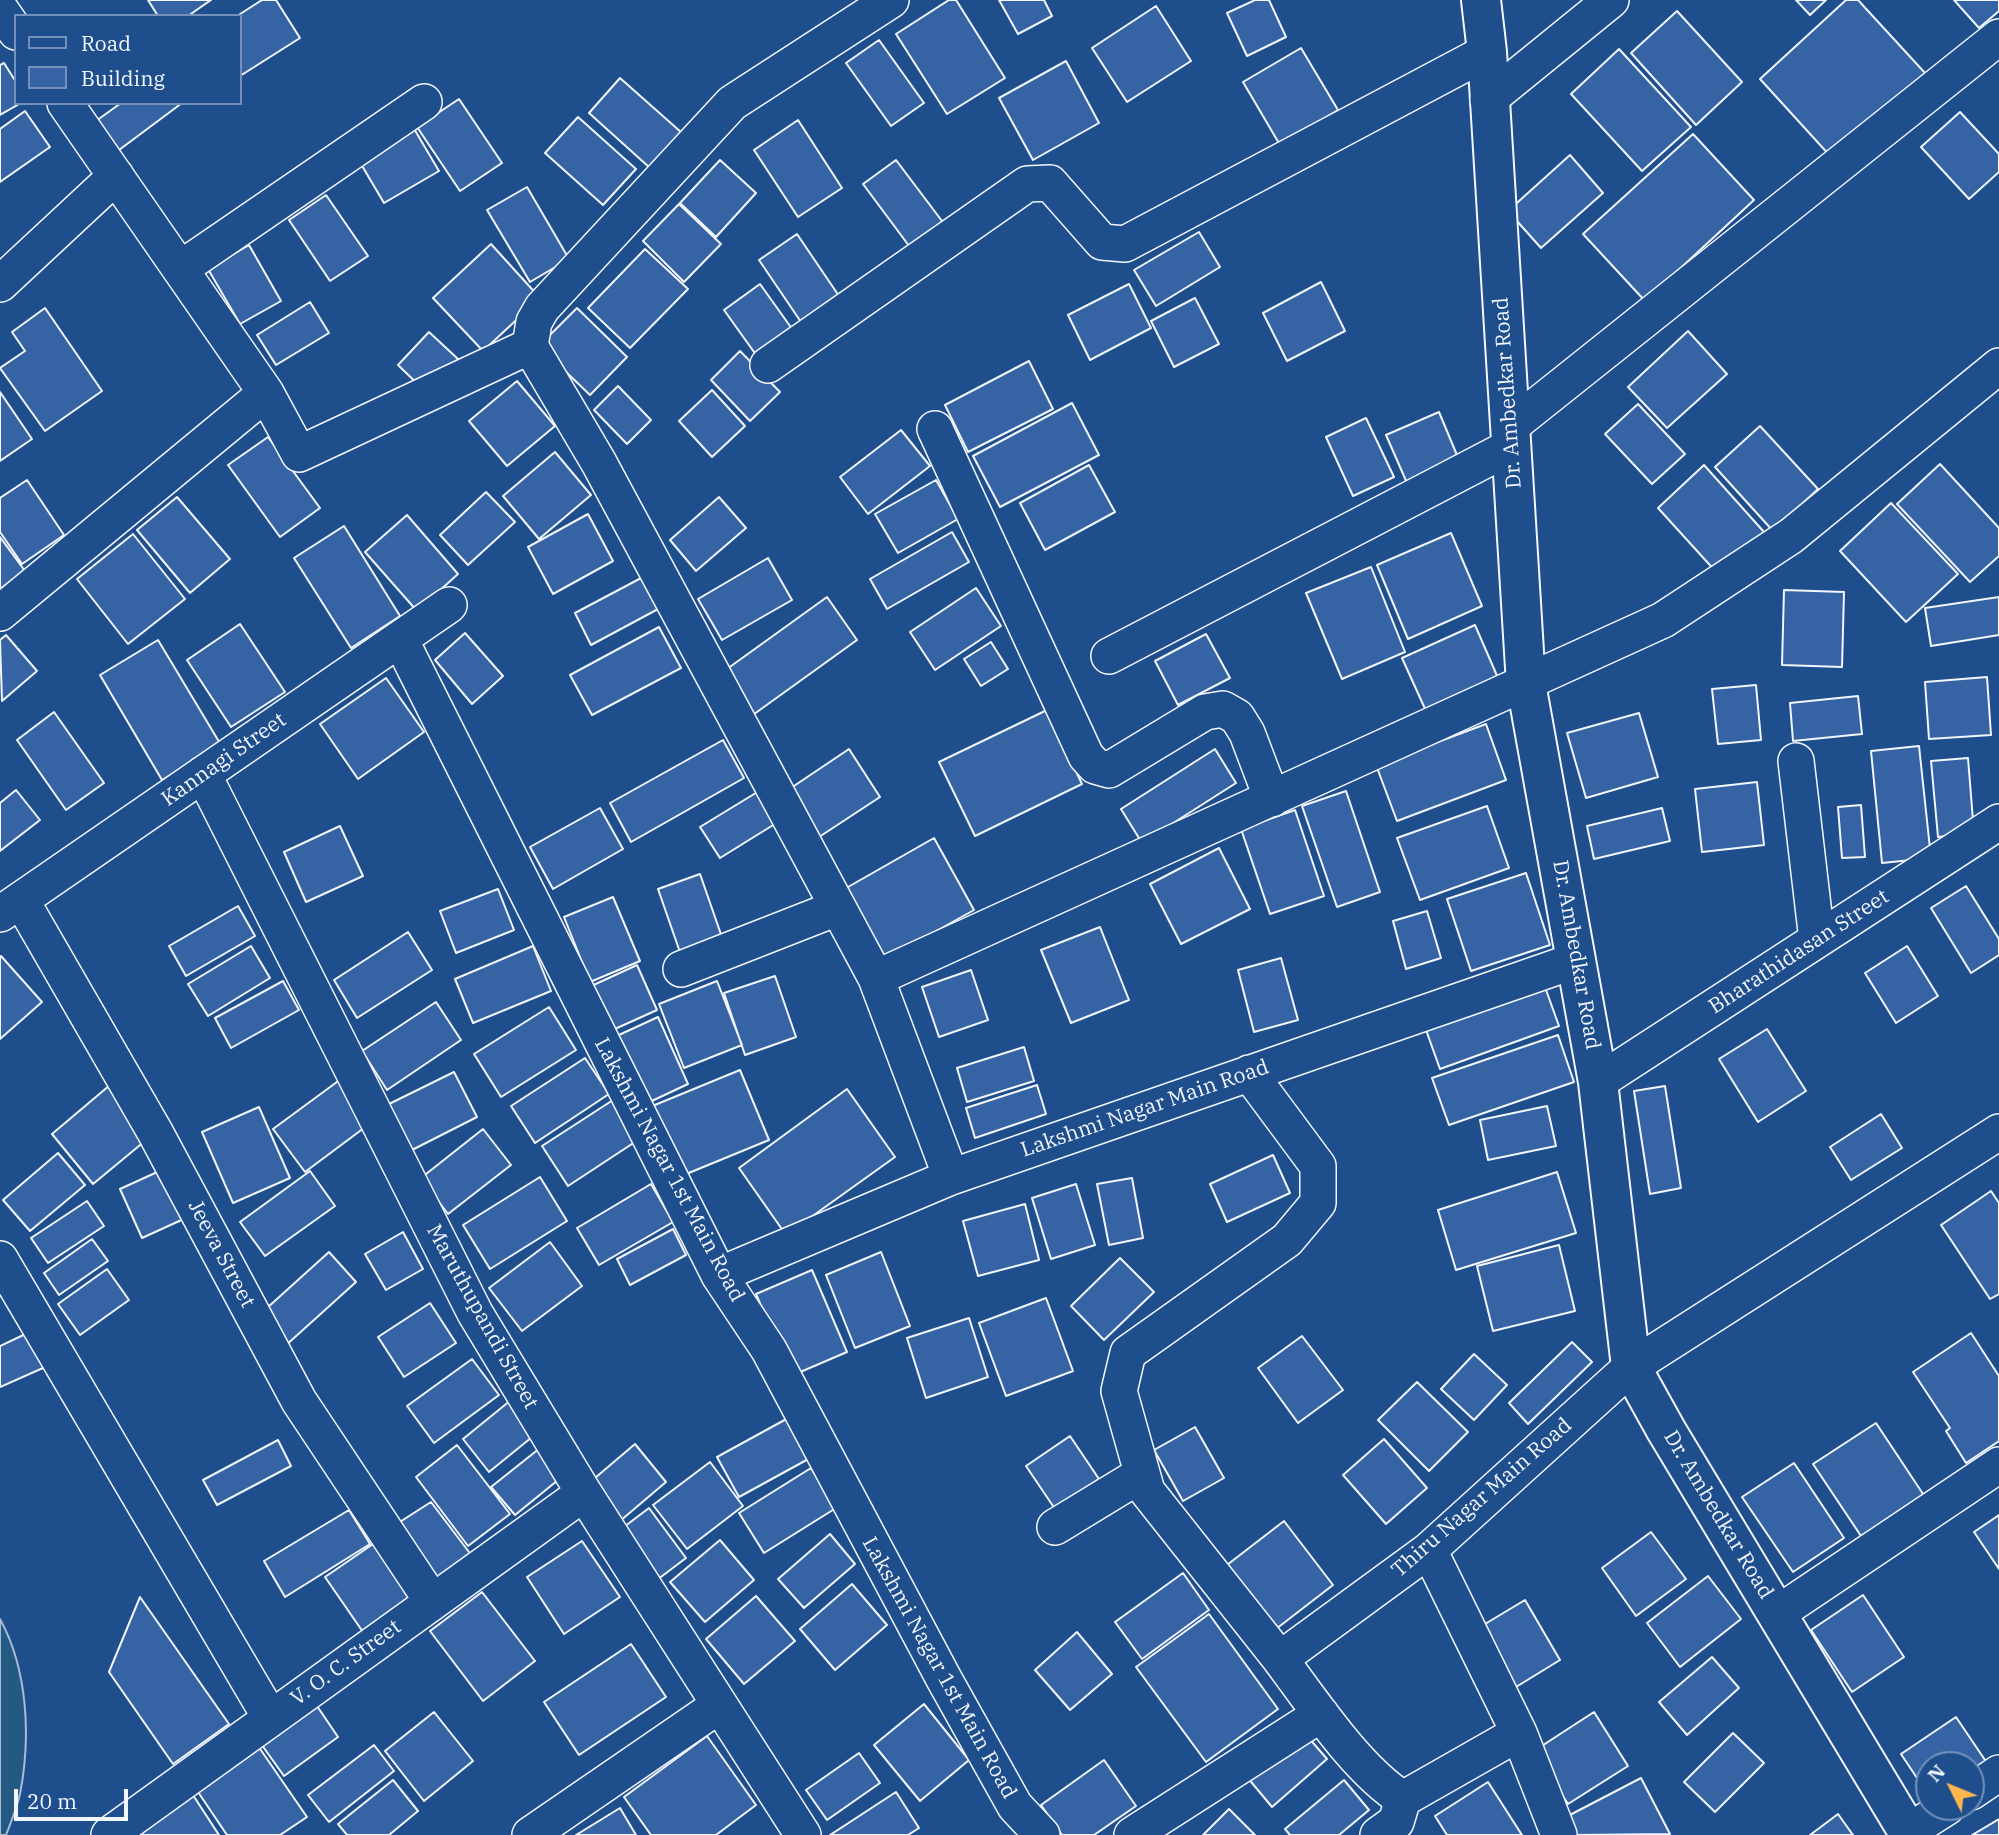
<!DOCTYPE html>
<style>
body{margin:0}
#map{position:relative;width:1999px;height:1835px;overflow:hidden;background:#1f4e8c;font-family:"IBM Plex Serif",serif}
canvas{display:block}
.legend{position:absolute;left:14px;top:14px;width:228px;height:91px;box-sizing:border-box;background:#1f4e8c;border:2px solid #7391ba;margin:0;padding:9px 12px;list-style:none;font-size:21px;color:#f2f6ff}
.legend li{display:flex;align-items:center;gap:14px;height:35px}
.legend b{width:35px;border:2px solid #7391ba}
.north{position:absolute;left:1915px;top:1751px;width:70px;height:70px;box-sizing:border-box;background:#1f4e8c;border:2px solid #7391ba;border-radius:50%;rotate:313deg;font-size:19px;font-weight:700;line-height:28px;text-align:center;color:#f2f6ff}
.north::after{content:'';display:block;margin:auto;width:24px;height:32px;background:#ffb74d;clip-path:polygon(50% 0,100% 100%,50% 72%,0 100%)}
.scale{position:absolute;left:14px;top:1789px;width:114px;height:32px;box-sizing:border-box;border:4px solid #f2f6ff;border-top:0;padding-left:9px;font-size:21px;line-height:24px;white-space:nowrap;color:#f2f6ff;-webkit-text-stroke:5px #1f4e8c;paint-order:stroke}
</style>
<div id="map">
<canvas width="1999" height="1835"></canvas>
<ul class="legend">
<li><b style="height:9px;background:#1f4e8c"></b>Road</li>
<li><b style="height:19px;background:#3563a3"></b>Building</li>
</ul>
<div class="north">N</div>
<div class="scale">20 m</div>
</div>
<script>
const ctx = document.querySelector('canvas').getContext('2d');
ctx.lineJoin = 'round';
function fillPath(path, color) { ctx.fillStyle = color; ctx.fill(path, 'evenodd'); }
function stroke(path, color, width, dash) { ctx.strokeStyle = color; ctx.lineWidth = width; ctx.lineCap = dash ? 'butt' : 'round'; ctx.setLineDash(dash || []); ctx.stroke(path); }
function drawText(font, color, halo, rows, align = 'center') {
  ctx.font = font + ' "IBM Plex Serif",serif'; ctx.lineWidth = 5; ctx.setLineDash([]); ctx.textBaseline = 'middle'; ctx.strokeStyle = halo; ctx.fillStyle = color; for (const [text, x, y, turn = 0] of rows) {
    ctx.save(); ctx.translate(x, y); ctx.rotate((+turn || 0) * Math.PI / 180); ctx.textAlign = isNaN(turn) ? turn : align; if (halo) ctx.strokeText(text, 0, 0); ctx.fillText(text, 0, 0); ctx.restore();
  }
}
const green = new Path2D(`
 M0,1619c28,51 31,119 20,175 -3,14 -9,28 -14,41h-6z`);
fillPath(green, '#245a82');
stroke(green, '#a8bbd7', 2);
const building = new Path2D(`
 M148,0h63l-23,16h-30z
 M262,0h14l24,38 -60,38v-60h-3z
 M949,0h7l49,78 -58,36 -51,-80z
 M999,0h45l8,16 -34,18z
 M1255,0h14l17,37 -39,19 -20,-43z
 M1796,0h30l-16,15z
 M1846,0h12l67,73 -93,85 -72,-79z
 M1954,0h45v11l-20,17z
 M1156,6l35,55 -64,41 -35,-54z
 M1677,11l65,71 -46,43 -65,-72z
 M879,40l45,63 -33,23 -45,-63z
 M1301,48l37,62 -58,35 -37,-63z
 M1619,49l72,78 -49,44 -71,-77z
 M1066,61l33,62 -66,37 -34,-62z
 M4,63l12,19v21h5l-21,12v-50z
 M620,78l62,55 -32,35 -61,-55z
 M459,99l43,64 -42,28 -43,-64z
 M121,103h61l-71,53 -22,-30z
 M25,111l25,36 -50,35v-53z
 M1960,112l39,42v18l-30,27 -48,-52z
 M578,117l58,52 -33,36 -58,-52z
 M798,120l44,68 -44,29 -44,-67z
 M413,127l26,44 -55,32 -26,-44z
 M1693,134l61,66 -109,101 -62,-67z
 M1570,155l33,38 -62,55 -33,-37z
 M720,160l36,33 -40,44 -36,-34z
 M896,160l55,73 -33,25 -55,-74z
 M527,187l42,72 -39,23 -43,-72z
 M326,195l42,61 -38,25 -41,-61z
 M679,204l42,40 -37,38 -41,-41z
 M1199,232l21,35 -64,39 -22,-36z
 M797,234l42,62 -38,26 -42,-62z
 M491,244l49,54 -57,53 -50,-53z
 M249,245l32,56 -41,23 -32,-55z
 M645,249l43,40 -58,59 -42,-40z
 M1321,282l24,49 -58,30 -24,-48z
 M760,284l35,49 -36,26 -35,-49z
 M1129,284l22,44 -61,32 -22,-45z
 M1195,298l24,46 -45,23 -23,-46z
 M310,302l19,31 -53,32 -19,-30z
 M45,308l57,83 -57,40 -45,-63 25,-17 -13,-19z
 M577,308l50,49 -37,38 -51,-49z
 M1688,331l39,43 -60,54 -39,-41z
 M429,332l29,27 -31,34 -29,-28z
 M740,351l40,41 -30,29 -39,-41z
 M1029,361l24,48 -85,43 -23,-47z
 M517,381l38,45 -48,40 -38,-45z
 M618,386l33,34 -24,24 -33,-34z
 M712,390l33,36 -33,31 -33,-36z
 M0,392l32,47 -32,22z
 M1072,403l27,52 -99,52 -27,-51z
 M1638,404l47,50 -33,30 -47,-50z
 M1439,412l20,48 -52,23 -21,-48z
 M1366,418l28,59 -41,19 -27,-59z
 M1760,426l58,63 -45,42 -58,-64z
 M901,430l29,36 -62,48 -28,-37z
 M268,437l52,71 -40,29 -52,-72z
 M555,452l36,43 -52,44 -36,-43z
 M1940,464l59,64v28l-29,26 -73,-78z
 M1089,465l26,47 -70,38 -25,-47z
 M1704,465l60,67 -46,42 -60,-66z
 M27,480l37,55 -42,29 -22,-32v-34z
 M936,480l22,39 -60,34 -23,-39z
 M486,492l29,30 -47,43 -28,-30z
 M177,497l53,62 -40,34 -53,-63z
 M719,497l27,31 -50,43 -26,-31z
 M1891,503l67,71 -52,48 -66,-71z
 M588,514l25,47 -60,33 -25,-47z
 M407,515l51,59 -41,37 -52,-59z
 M344,526l56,90 -49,32 -57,-90z
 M952,532l17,30 -82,47 -17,-30z
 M1451,533l31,73 -74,33 -31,-74z
 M133,534l52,65 -57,45 -51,-65z
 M0,537l25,34 -25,18z
 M768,558l24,42 -70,40 -24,-41z
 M1371,567l34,85 -63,27 -36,-86z
 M643,577l17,31 -69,37 -16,-32z
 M976,588l25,38 -66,44 -25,-38z
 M1784,590l60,2 -2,75 -60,-2z
 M827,597l30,43 -107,77 -30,-43z
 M1999,597v38l-68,11 -6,-38z
 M240,624l45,68 -54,35 -44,-67z
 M1475,625l23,53 -72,33 -24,-53z
 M659,627l22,41 -89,47 -22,-40z
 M465,633l38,43 -31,28 -37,-44z
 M1206,634l24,44 -52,27 -23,-44z
 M6,635l31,36 -35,30 -2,-61z
 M158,640l63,105 -59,35 -62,-105z
 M991,642l17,27 -27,17 -17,-27z
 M1987,677l4,58 -62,4 -4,-57z
 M386,678l38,54 -66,47 -38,-55z
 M1756,685l5,55 -43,4 -6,-55z
 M1858,696l4,38 -69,7 -3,-38z
 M1047,710l35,74 -107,52 -36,-74z
 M54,712l50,71 -38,27 -49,-70z
 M1639,713l19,64 -72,21 -19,-65z
 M1486,724l20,56 -109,41 -21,-56z
 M723,740l21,38 -113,64 -21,-39z
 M1919,746l12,112 -49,5 -11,-112z
 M849,749l31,48 -67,44 -31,-47z
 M1215,749l21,34 -94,60 -21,-34z
 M1968,758l6,75 -36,4 -7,-76z
 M1757,782l7,63 -62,7 -7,-63z
 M16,790l24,30 -40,31v-48z
 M759,791l19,31 -58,36 -20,-31z
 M1346,791l34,101 -43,15 -35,-101z
 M1861,805l4,52 -23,1 -4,-51z
 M1487,806l22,62 -89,32 -23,-62z
 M600,808l23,41 -70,40 -23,-42z
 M1662,808l8,33 -76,18 -7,-33z
 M1295,810l29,86 -54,18 -29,-85z
 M340,826l23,50 -57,26 -22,-50z
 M934,838l40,72 -93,52 -40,-71z
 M1219,848l31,61 -69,35 -31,-60z
 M1526,873l24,72 -79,26 -24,-72z
 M700,874l24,69 -42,15 -24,-69z
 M1966,886l33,53v16l-28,18 -40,-65z
 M498,889l16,41 -58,23 -16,-42z
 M613,897l27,64 -50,21 -26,-65z
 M238,906l17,30 -69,40 -17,-30z
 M1427,911l14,47 -35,11 -13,-48z
 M1100,927l29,73 -58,23 -30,-73z
 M408,932l24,38 -75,48 -23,-38z
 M251,946l19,32 -62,38 -20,-32z
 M533,946l18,45 -78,32 -18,-44z
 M1907,946l31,50 -42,27 -31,-50z
 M1,956l41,46 -42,37v-82z
 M1281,958l17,62 -44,12 -16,-62z
 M637,965l20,45 -51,23 -19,-45z
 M971,970l17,50 -49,17 -17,-50z
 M775,976l21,61 -51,18 -21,-62z
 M283,981l16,29 -68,38 -16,-30z
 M717,981l25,64 -58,23 -25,-64z
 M1545,987l14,39 -119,43 -14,-39z
 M436,1002l25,38 -74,50 -25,-39z
 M549,1007l27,43 -75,47 -27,-43z
 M658,1017l30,67 -49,23 -31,-67z
 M1767,1029l39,62 -48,31 -39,-63z
 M1558,1035l16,47 -125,43 -17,-47z
 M1024,1047l10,34 -67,21 -10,-34z
 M585,1058l24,36 -74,49 -24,-37z
 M740,1070l29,70 -90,37 -29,-70z
 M454,1072l23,45 -65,33 -23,-46z
 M341,1079l31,43 -67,50 -32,-43z
 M110,1085l41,51 -58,48 -41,-50z
 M1037,1085l9,29 -71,24 -9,-30z
 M1665,1086l16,102 -31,6 -16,-103z
 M847,1089l48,68 -109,78 -47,-67z
 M613,1100l25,40 -70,46 -26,-40z
 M1547,1106l9,40 -68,14 -8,-40z
 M259,1107l31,71 -57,25 -31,-71z
 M1881,1114l21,34 -51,32 -21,-33z
 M483,1129l28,36 -63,49 -27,-36z
 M58,1153l27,32 -55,46 -27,-31z
 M1273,1155l17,38 -63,29 -17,-38z
 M166,1168l22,49 -46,21 -22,-49z
 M310,1171l25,35 -70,50 -25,-34z
 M1557,1172l19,61 -120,37 -18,-60z
 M540,1177l27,44 -77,48 -27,-44z
 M1132,1178l11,60 -34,7 -12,-61z
 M651,1184l22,38 -74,43 -22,-37z
 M1076,1184l19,61 -44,14 -19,-61z
 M1991,1191l8,12v91l-9,5 -49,-74z
 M87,1201l17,25 -56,37 -17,-25z
 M1025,1204l14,56 -61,16 -15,-55z
 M673,1229l13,26 -56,30 -13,-26z
 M403,1232l20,37 -37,21 -21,-36z
 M92,1239l16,22 -49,34 -15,-22z
 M550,1242l32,44 -60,45 -33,-43z
 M1559,1245l16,66 -82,20 -16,-65z
 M329,1252l27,30 -72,65 -27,-30z
 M881,1252l29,74 -55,22 -29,-73z
 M1120,1258l34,34 -50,48 -33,-34z
 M107,1269l22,31 -49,35 -22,-31z
 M812,1270l35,82 -56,24 -35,-82z
 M1046,1298l27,73 -67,25 -27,-73z
 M430,1303l26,40 -52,34 -26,-40z
 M969,1318l19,59 -62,21 -19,-60z
 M36,1329l16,35 -52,23v-41z
 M1971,1333l28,43v65l-33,22 -20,-32 4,-3 -37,-56z
 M1302,1336l41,54 -45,33 -40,-55z
 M1572,1342l20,20 -64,62 -19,-21z
 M1474,1354l33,31 -33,35 -33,-31z
 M472,1359l27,36 -65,48 -27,-37z
 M1417,1382l51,50 -39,39 -51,-51z
 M511,1400l26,33 -48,39 -26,-33z
 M790,1417l22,40 -73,40 -22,-40z
 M1876,1423l51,77 -62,42 -52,-78z
 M1195,1427l29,51 -41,23 -29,-51z
 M1070,1436l29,43 -44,30 -29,-43z
 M1384,1439l43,49 -41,36 -43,-49z
 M278,1440l13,26 -74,39 -14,-25z
 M635,1444l31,38 -53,45 -31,-38z
 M457,1445l53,69 -42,32 -52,-69z
 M540,1448l23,28 -48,39 -24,-28z
 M710,1462l33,44 -56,43 -34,-44z
 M1794,1463l50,75 -51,34 -51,-75z
 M811,1468l25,40 -72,45 -25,-40z
 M431,1502l41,54 -43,29 -37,-58z
 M649,1508l37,50 -37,28 -37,-50z
 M349,1510l21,34 -85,53 -21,-36z
 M1999,1515v54l-25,-37z
 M1284,1521l49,64 -57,44 -49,-64z
 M1651,1532l35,47 -50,37 -34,-48z
 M830,1534l25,30 -51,44 -26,-29z
 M720,1540l34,40 -49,42 -35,-40z
 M582,1541l38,56 -56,37 -37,-57z
 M376,1542l37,55 -50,35 -38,-55z
 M1183,1573l26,37 -67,49 -27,-37z
 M1708,1576l33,43 -61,48 -33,-44z
 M852,1584l35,41 -52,45 -35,-41z
 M482,1592l53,69 -52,40 -53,-70z
 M1863,1595l41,62 -52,35 -41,-62z
 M756,1596l39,45 -51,43 -38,-45z
 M140,1597l89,127 -56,40 -64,-92z
 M1525,1600l35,60 -44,27 -36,-60z
 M1209,1614l69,95 -72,53 -70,-95z
 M1077,1632l35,42 -42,36 -35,-40z
 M631,1644l35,53 -87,58 -35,-53z
 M1712,1657l27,31 -52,47 -28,-33z
 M315,1703l23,34 -54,39 -25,-35z
 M924,1704l45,56 -49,41 -46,-56z
 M434,1712l39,49 -49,40 -39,-50z
 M1594,1712l34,54 -60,38 -34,-53z
 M1956,1717l31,46 -16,11v-9h-42v31l-28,-42z
 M1302,1730l25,29 -55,48 -25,-30z
 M1733,1733l31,30 -49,49 -31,-30z
 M707,1736l49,69 -40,30h-65l-27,-38z
 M256,1743l51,74 -27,18h-53l-33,-49z
 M374,1745l20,26 -65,51 -21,-27z
 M859,1753l21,30 -53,37 -21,-30z
 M1104,1760l32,46 -42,29h-32l-21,-30z
 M1641,1778l29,56 -95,1 -9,-18z
 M393,1780l25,31 -29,24h-42l-9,-11z
 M1344,1780l25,30 -30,25h-49l-5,-6z
 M1488,1782l34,53h-75l-12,-19z
 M191,1792l28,43h-76l-6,-8z
 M896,1792l23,36 -11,7h-78z
 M620,1808l16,27h-60z
 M1229,1809l26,26h-52z
 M1838,1814l15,21h-43z
 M1999,1819v16h-27z`);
fillPath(building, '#3563a3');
stroke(building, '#f2f6ff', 2);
const minor = new Path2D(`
 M891,0l-159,103 -190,205 -8,14 -4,24 69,117 277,515 75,199
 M0,9l16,23
 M1488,100l123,-100
 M65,103l201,290 33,61 231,-108
 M180,269l244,-167
 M0,284l116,-108
 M768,365l259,-181 23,-1 52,59 23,2 362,-192
 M1510,427l489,-390
 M935,429l151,327 9,10 14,4 96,-58 18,-3 14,8 10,16 25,66
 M0,613l266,-220
 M400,639l319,636 50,75 175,329 71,127 27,29
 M1109,656l403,-210
 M1796,761l21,179
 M203,774l272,539 109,180 219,342
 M21,900l134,232 144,269 133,200
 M0,914l449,-309
 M681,969l156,-61
 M876,978l787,-358 128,-84 208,-170
 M1249,1073l69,93v37l-31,37 -159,113 -9,38 28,100 133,168
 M1598,1082l401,-260
 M0,1259l270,458
 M719,1275l232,-98 626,-217
 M1055,1527l87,-53
 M1429,1550l90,183 40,102
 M1778,1613l221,-148
 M1971,1792l28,-19
 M1403,1799l116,-66
 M1908,1832l39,-25
 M109,1835l475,-342
 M530,1835l188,-129
 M1132,1835l189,-121
 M1378,1835l18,-13 7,-23c-46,-29 -90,-96 -123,-140l149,-109 202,-183 368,-235`);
const tertiary = new Path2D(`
 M1481,0l6,52 39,632 72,398 33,285 35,63 244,405`);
stroke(minor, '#f2f6ff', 38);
stroke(tertiary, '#f2f6ff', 42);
stroke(minor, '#1f4e8c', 35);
stroke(tertiary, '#1f4e8c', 38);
drawText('21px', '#f2f6ff', '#1f4e8c', [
 ["Dr. Ambedkar Road",1508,393,-94],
 ["Kannagi Street",224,760,-35],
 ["Bharathidasan Street",1799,952,-33],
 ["Dr. Ambedkar Road",1576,955,80],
 ["Lakshmi Nagar Main Road",1145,1109,-19],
 ["Lakshmi Nagar 1st Main Road",669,1170,62],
 ["Jeeva Street",221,1254,62],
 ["Maruthupandi Street",482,1317,61],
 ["Thiru Nagar Main Road",1482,1498,-41],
 ["Dr. Ambedkar Road",1718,1515,59],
 ["V. O. C. Street",346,1663,-36],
 ["Lakshmi Nagar 1st Main Road",939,1668,61]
]);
</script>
